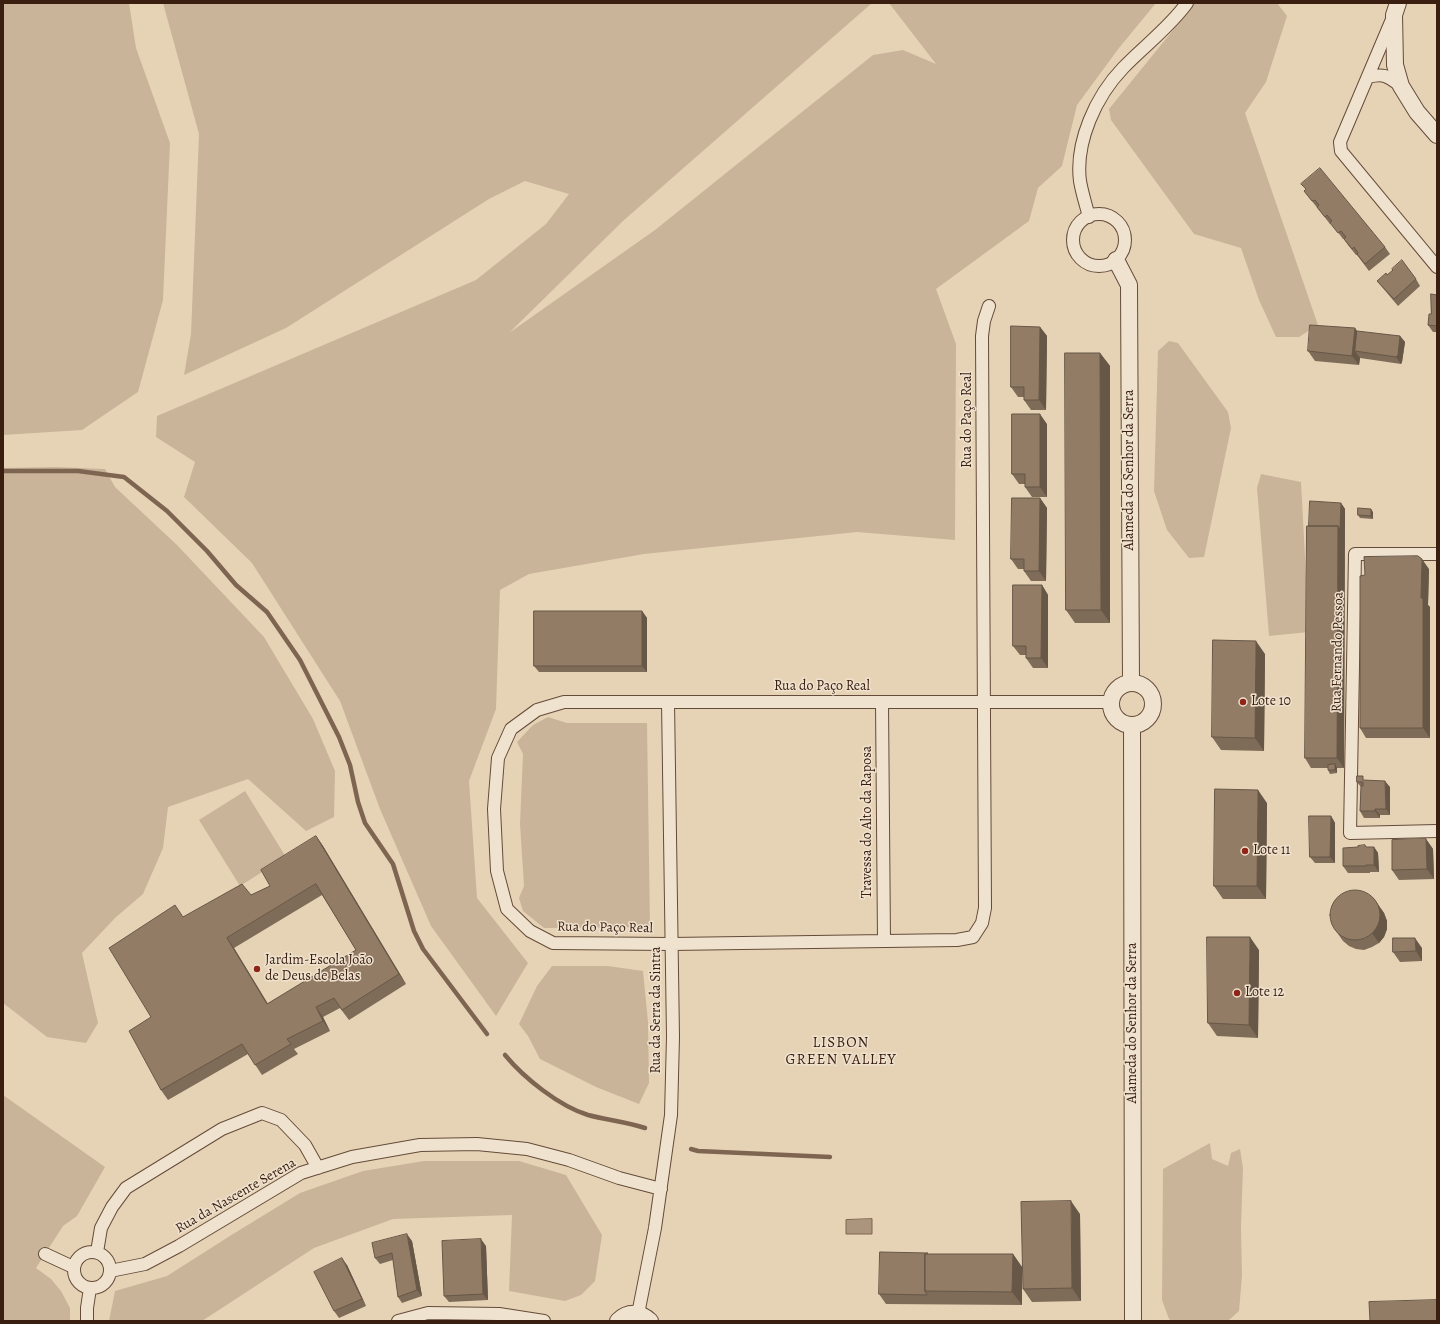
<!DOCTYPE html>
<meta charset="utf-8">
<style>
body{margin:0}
#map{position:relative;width:1440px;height:1324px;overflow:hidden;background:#e6d3b5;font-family:Alegreya,serif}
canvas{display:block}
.frame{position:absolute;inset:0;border:4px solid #3a1e10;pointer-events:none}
</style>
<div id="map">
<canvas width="1440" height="1324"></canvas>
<div class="frame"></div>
</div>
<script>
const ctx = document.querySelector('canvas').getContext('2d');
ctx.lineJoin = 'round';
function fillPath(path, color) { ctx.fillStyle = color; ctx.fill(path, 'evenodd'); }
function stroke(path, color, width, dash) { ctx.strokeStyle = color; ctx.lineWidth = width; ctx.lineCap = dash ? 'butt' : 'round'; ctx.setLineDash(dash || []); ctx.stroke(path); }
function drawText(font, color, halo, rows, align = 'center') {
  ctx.font = font + ' Alegreya,serif'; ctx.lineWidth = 3; ctx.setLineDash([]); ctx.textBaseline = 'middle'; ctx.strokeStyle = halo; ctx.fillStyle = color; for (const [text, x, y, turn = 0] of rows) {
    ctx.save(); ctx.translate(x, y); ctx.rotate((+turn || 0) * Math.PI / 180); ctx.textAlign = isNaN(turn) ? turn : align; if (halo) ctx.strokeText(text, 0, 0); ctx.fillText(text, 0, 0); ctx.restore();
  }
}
fillPath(new Path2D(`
 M3,3h126l7,45 34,95 -7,157 -25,92 -56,38 -79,5z
 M163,3h709l-249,218 -114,112 146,-103 218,-175 30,-5 33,14 -47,-61h267l-37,45 -42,57 -15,61 -24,22 -9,33 -93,68 20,55 -1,196 -98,-8 -213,22 -115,20 -29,16 -4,119 -27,72 8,117 51,65 -32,53 -65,-90 -51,-117 -40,-108 -88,-138 -68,-66 11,-35 -39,-25 1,-21 319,-136 70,-56 23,-30 -44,-13 -36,18 -203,129 -102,47 7,-41 8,-200z
 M1195,3h82l10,13 -21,66 -21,31 73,212 -19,12h-23l-17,-37 -18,-52 -47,-14 -83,-114 -2,-11z
 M1169,341l9,2 50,69 3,16 -27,129 -15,1 -22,-28 -13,-39 4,-140z
 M55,467l50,2 10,18 62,58 87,92 49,82 22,52 -1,46 -28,14 -58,-52 -80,28 -5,41 -20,46 -28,24 -33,35 16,70 -12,20 -39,-6 -44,-34v-535z
 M1261,474l40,8 8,150 -40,4 -12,-148z
 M548,717l19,6h80l3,204 -106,1 -21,-17 -4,-13 5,-12 -4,-62 3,-70 -6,-12 16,-17z
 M245,791l41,66 -46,29 -41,-66z
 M552,966h56l35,5 5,51 1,61 -10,21 -43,-17 -56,-28 -12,-23 -9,-12 18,-38z
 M3,1095l102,72 -28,49 -14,10 -27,42 15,11 10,12 9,17v13h-67z
 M1210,1143l2,16 16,7 3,-13 9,-4 3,19 -2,59 1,49 -3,35 -11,10h-56l-3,-2 -7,-19 1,-131z
 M424,1161h95l47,14 36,60 -7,46 -14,14 -16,6 -56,-10 3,-76 -119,4 -79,29 -112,73h-93l6,-30 52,-15 66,-42 67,-41 63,-22z`), '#c9b499');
const water = new Path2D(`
 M872,1219v15h-26v-14z`);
fillPath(water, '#ac957d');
stroke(water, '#7e6551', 1);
stroke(new Path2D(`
 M3,471h75l46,6 43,34 40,40 29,34 31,27 33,48 39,77 11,28 8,37 7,21 28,41 21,67 9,18 64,85
 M505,1055c19,23 54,51 83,60 19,5 39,7 57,13
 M691,1149l7,2 132,6`), '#7e6551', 4.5);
const minor = new Path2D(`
 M1393,17l-53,125 1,9 96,116
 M1368,77c17,-4 19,-1 33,9
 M1073 240a26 26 0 1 1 52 0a26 26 0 1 1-52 0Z
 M1089,217c-3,-12 -7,-24 -9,-36 -5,-39 16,-85 43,-113 21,-22 46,-40 64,-65
 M989,306l-5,15 -2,15 3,572 -3,15 -9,14 -16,3 -286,4 -118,-1 -23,-12 -23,-22 -10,-38 -3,-62 4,-51 13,-29 26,-19 27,-8h547
 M1437,554h-82l-5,279 87,-2
 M882,702l2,239
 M74 1270a18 18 0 1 1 36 0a18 18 0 1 1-36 0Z
 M97,1252l4,-24 11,-21 14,-19 96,-59 40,-16 19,7 24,25 13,23
 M45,1254l28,13
 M110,1271l35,-7 34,-18 122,-73 51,-16 68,-12 57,-1 50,5 42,11 50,18 42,11
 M638,1314l17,-86 16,-113 2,-78 -5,-335
 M87,1321v-13l3,-20
 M398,1321l30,-8 71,1 45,7`);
const tertiary = new Path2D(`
 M1398,3l-4,12 1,50 6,21 16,26 20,23
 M1116,260l13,25 2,398
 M1111 704a21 21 0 1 1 42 0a21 21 0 1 1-42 0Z
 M1132,725l1,596
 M618,1321c10,-10 23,-9 32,0`);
stroke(minor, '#654b39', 14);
stroke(tertiary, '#654b39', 18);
stroke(minor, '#efe2cf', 12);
stroke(tertiary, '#efe2cf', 16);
fillPath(new Path2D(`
 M1304,191l81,56 5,7 -21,17 -12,-16h-1l-8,-10 -4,-6h-1l-12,-16 -1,1z
 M1387,275l29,4 4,7 -22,20 -16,-19 -5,-6z
 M1437,295v37h-4l-5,-7 3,-11z
 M1040,327l7,9 -1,74h-15l-7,-10v-3h-6l-7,-10z
 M1355,328l2,4 43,4 5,6 -3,20 -1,2 -41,-6 -1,7 -44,-4 -7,-10z
 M1100,353l10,13v257h-35l-9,-13z
 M1047,424v73h-15l-7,-10v-3h-6l-7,-10z
 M1040,498l7,10 -1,73h-15l-7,-10v-2h-6l-7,-10z
 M1341,503l4,6 -1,259h-7v5l-7,1 -2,-4v-2h-17l-6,-10z
 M1373,512v7l-13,-1 -2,-3z
 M1429,569l-1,36 2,2v131h-64l-6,-10 5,-153z
 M1042,585l6,10v73h-15l-7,-10v-3h-6l-7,-9z
 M642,611l5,7v54h-108l-5,-6z
 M1265,654l-1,97 -43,-1 -9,-13z
 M1366,780l24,7v28h-10v3h-16l-4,-7 1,-24 -4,-5z
 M1267,803l-1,96h-43l-9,-13z
 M1331,816l4,7v40h-20l-5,-6z
 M316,836l7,10 83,138 -57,36 -9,-12 -17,9 7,14 -36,18 4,5 -36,21 -14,-21 -80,46 -7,-10 -10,-73 32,-100 68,-22 19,-9zM322,895l34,55 -88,54 -34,-56z
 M1426,839l7,10 1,30 -35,1 -7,-10z
 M1367,847h7l4,6 1,19h-9v1h-22l-5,-7z
 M1377,903l7,10 3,8v8l-3,8 -5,6 -7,4 -8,3 -8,-1 -7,-3 -6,-5 -7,-10z
 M1422,948v13l-22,1 -7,-10z
 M1259,950l-1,88 -41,-2 -9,-13z
 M1080,1214l1,87 -49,1 -9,-13z
 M412,1241l10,55 -20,7 -4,-6 -5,-37 -13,4 -5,-6z
 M486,1246l2,54 -39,2 -5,-6z
 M928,1254h85l9,13v38l-136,-1 -7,-10z
 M347,1265l19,41 -27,12 -5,-7z`), '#7e6b58');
fillPath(new Path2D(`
 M1040,327l7,9 -1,74 -7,-10z
 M1355,328l7,10 -7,13 5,7 -1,7 -7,-9z
 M1400,336l5,6 -3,20 -1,2 -5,-7z
 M1100,353l10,13v257l-9,-13z
 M1040,414l7,10v73l-7,-10z
 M1040,498l7,10 -1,73 -7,-10z
 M1341,503l4,6 -1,259 -7,-10 1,-232z
 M1371,509l2,3v7l-2,-3z
 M1422,559l7,10 -1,36 2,2v131l-7,-10 -2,-130z
 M1042,585l6,10v73l-7,-10z
 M642,611l5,7v54l-5,-6z
 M1256,641l9,13 -1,97 -9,-13z
 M1335,764l2,4v5l-2,-3z
 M1385,781l5,6v28l-4,-6z
 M1258,790l9,13 -1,96 -9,-13z
 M1375,809l5,6v3l-5,-7z
 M1331,816l4,7v40l-5,-6z
 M316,836l7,10 83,138 -7,-10z
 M1426,839l7,10 1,30 -7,-10z
 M1374,847l4,6 1,19 -5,-7z
 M1377,903l7,10 3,8v8l-3,8 -5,6 -7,-10z
 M1250,937l9,13 -1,88 -9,-13z
 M227,938l7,10 40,66 -7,-10z
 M1415,938l7,10v13l-6,-10z
 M316,1007l7,10 7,14 -7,-10z
 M1071,1201l9,13 1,87 -9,-13z
 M407,1234l5,7 10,55 -5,-6z
 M481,1239l5,7 2,54 -5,-6z
 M1013,1254l9,13v38l-10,-13z
 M342,1258l5,7 19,41 -4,-7z`), '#675747');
const building = new Path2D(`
 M1320,168l65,79 -20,17 -8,-10 1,-1 -4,-6 -2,2 -8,-10 2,-2 -5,-6 -3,2 -8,-10 2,-2 -5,-6 -2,2 -8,-10 2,-2 -4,-5 -3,1 -8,-10 2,-2 -5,-5z
 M1402,260l14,19 -22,20 -17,-18 9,-8 1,2 6,-5 -1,-1z
 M1431,294l6,1v31l-9,-1 1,-11h2z
 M1310,325l45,3 -3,28 -44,-5z
 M1011,326l29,1 -1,73h-15v-13h-13z
 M1357,331l43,5 -2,19 -2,2 -41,-6z
 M1065,353h35l1,257h-35z
 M1012,414h28v73h-15v-13h-13z
 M1012,498h28l-1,73h-15v-12h-13z
 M1310,501l31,2 -1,27 -2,-4h-29z
 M1358,508l13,1v7l-13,-1z
 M1307,526h31l-1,232h-32z
 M1418,556l4,3 -1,39h2v130h-63v-152l5,-1 -1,-18z
 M1013,585h29l-1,73h-15v-12h-13z
 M534,611h108v55h-108z
 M1213,640l43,1 -1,97 -43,-1z
 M1335,764v6h-7v-5z
 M1357,776h6v4l22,1 1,28h-11v2h-15l1,-25h2v-4h-6z
 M1215,789l43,1 -1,96h-43z
 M1309,816h22l-1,41h-20z
 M316,836l83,138 -57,36 -8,-12 -18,9 7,14 -36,18 4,5 -36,21 -13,-21 -81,46 -32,-59 22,-14 -42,-69 66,-43 8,12 59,-33 9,11 19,-9 -9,-16zM316,884l40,66 -89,54 -40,-66z
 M1426,839l1,30 -35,1v-30z
 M1365,845l1,2h8v18h-8v1h-23v-18l15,-1v-1z
 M1330 915a25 25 0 1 1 50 0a25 25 0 1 1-50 0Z
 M1207,937h43l-1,88 -41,-2z
 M1393,938h22l1,13 -23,1z
 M1071,1201l1,87 -49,1 -2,-87z
 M407,1234l10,56 -19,7 -6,-44 -17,5 -3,-15z
 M481,1239l2,55 -39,2 -2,-55z
 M880,1252l48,1 -3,1v37l2,4 -48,-1z
 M925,1254h88l-1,38 -87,-1z
 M342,1258l20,41 -28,12 -20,-39z
 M1437,1300v21h-67l-1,-19z`);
fillPath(building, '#937c66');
stroke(building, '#675747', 1);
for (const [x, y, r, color] of [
 [1243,702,4,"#8f2418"],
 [1245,851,4,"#8f2418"],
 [257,969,4,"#8f2418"],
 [1237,993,4,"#8f2418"]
]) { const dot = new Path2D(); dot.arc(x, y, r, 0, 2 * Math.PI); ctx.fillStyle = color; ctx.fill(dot); stroke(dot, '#efe2cf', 1.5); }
drawText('14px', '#3a1e10', '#efe2cf', [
 ["Rua do Paço Real",968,420,-90],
 ["Alameda do Senhor da Serra",1130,470,-90],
 ["Rua Fernando Pessoa",1338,652,-89],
 ["Rua do Paço Real",822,687],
 ["Travessa do Alto da Raposa",868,822,-90],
 ["Rua do Paço Real",605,928,1],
 ["Rua da Serra da Sintra",657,1010,-90],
 ["Alameda do Senhor da Serra",1133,1023,-90],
 ["Rua da Nascente Serena",236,1196,-30]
]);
drawText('14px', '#3a1e10', '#efe2cf', [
 ["Lote 10",1251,702],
 ["Lote 11",1253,851],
 ["Jardim-Escola João",265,961],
 ["de Deus de Belas",265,977],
 ["Lote 12",1245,993]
], 'left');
ctx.letterSpacing = '1px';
drawText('15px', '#3a1e10', '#efe2cf', [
 ["LISBON",841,1043],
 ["GREEN VALLEY",841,1060]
]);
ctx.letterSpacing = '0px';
</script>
